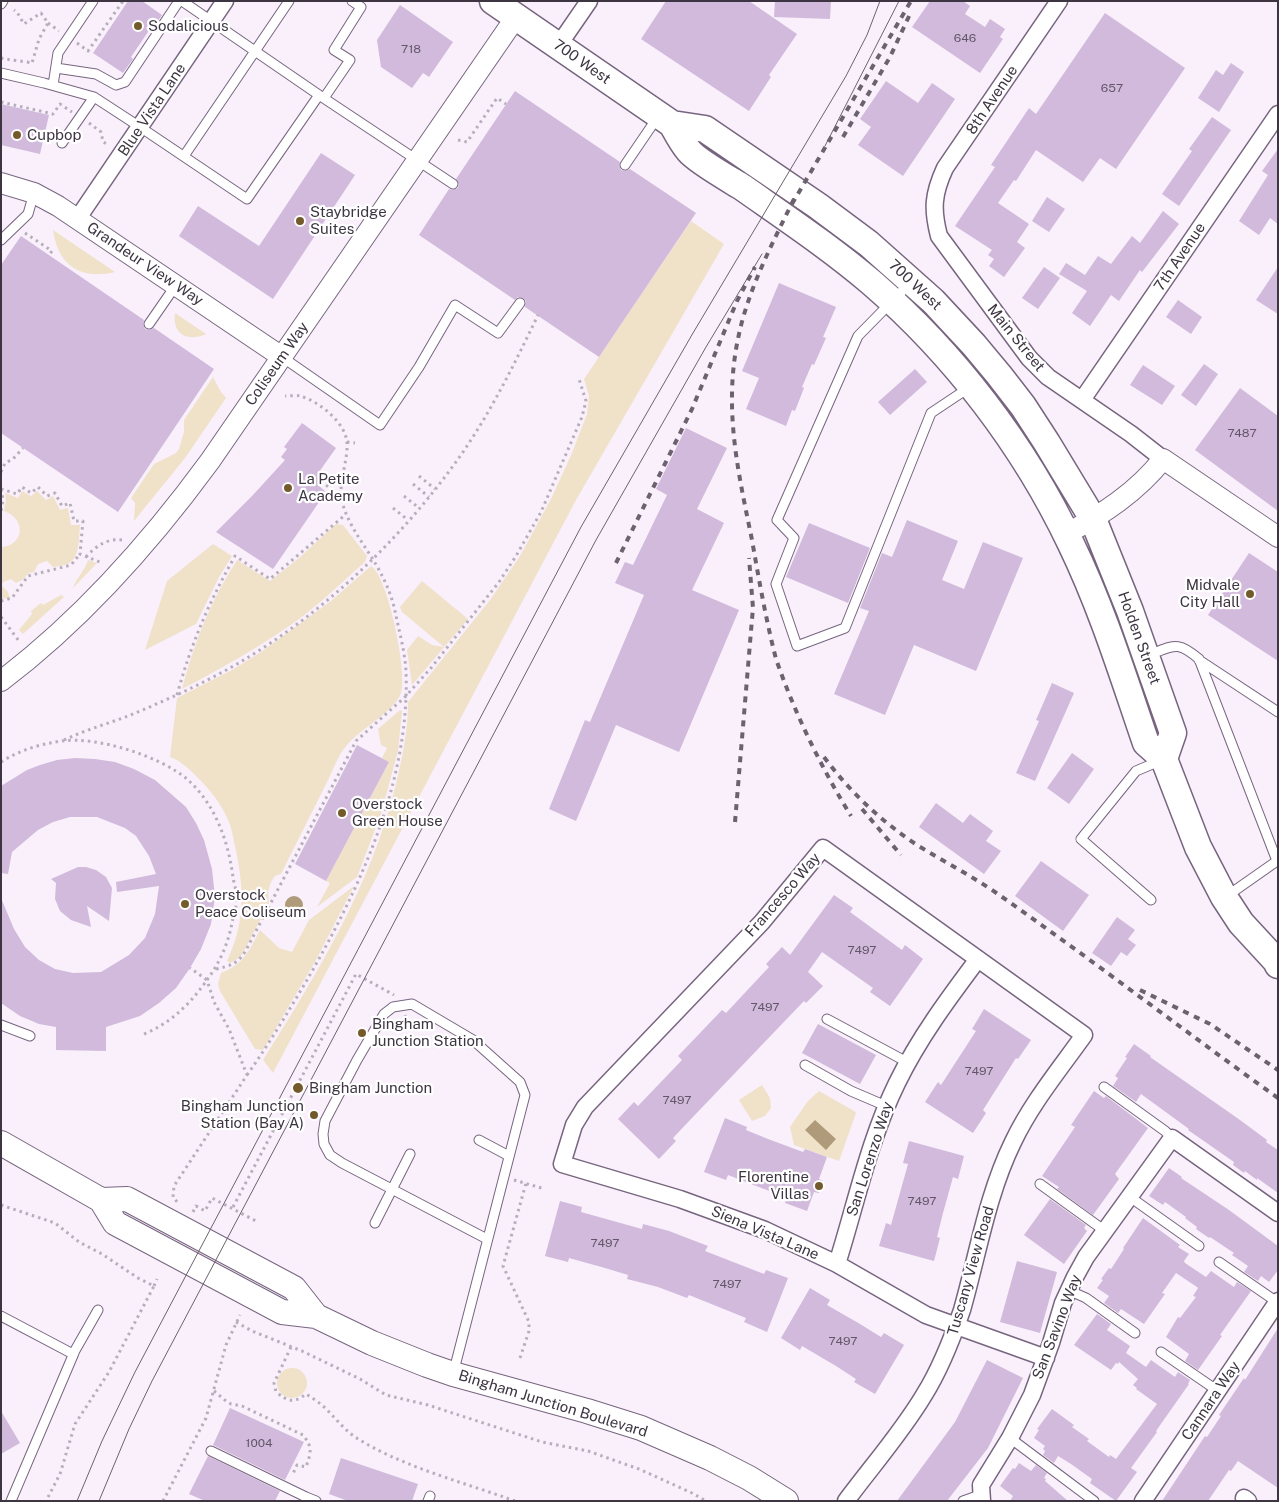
<!DOCTYPE html>
<style>
body{margin:0}
#map{position:relative;width:1279px;height:1502px;overflow:hidden;background:#f9f0fc;font-family:"Public Sans",sans-serif}
canvas{display:block}
.frame{position:absolute;inset:0;border:2px solid #3d3541;pointer-events:none}
</style>
<div id="map">
<canvas width="1279" height="1502"></canvas>
<div class="frame"></div>
</div>
<script>
const ctx = document.querySelector('canvas').getContext('2d');
ctx.lineJoin = 'round';
function fillPath(path, color) { ctx.fillStyle = color; ctx.fill(path, 'evenodd'); }
function stroke(path, color, width, dash) { ctx.strokeStyle = color; ctx.lineWidth = width; ctx.lineCap = dash ? 'butt' : 'round'; ctx.setLineDash(dash || []); ctx.stroke(path); }
function drawText(font, color, halo, rows, align = 'center') {
  ctx.font = font + ' "Public Sans",sans-serif'; ctx.lineWidth = 4.5; ctx.setLineDash([]); ctx.textBaseline = 'middle'; ctx.strokeStyle = halo; ctx.fillStyle = color; for (const [text, x, y, turn = 0] of rows) {
    ctx.save(); ctx.translate(x, y); ctx.rotate((+turn || 0) * Math.PI / 180); ctx.textAlign = isNaN(turn) ? turn : align; if (halo) ctx.strokeText(text, 0, 0); ctx.fillText(text, 0, 0); ctx.restore();
  }
}
fillPath(new Path2D(`
 M691,221l33,23 -148,256 -303,573 -10,-13c54,-86 107,-173 132,-272 7,-29 13,-56 13,-86l82,-102 30,-44 31,-57 21,-46 15,-39 2,-18 -5,-17z
 M53,230l62,42c-34,8 -57,-6 -62,-42z
 M175,313l31,21c-18,8 -34,1 -31,-21z
 M213,377l8,15 5,6 -41,60 -51,63 1,-18 -4,-5 23,-34 22,-11 3,-4 5,-17v-12z
 M22,491l9,5 6,-5 9,9 7,-4 7,14 8,-2 3,17h9c-1,10 0,33 -11,38 -5,3 -11,3 -16,4l-6,-6 -9,3 -4,8 -5,1 -7,7 -6,3 -5,-4 -8,3 -1,4 6,6 2,6 -9,1v-52c23,-1 26,-28 3,-36l2,-11 -1,-7 13,5z
 M336,524l7,1 24,31 -2,6c-23,20 -45,42 -70,60 -36,25 -74,47 -113,67 12,-46 29,-89 55,-129l33,21 29,-23z
 M213,544l19,12 -13,21 -23,47 -51,26 22,-69z
 M88,560l9,3 -24,25c3,-10 12,-17 15,-28z
 M371,566c17,10 37,108 30,127 -6,18 -41,36 -54,52 -9,10 -14,25 -20,37 -15,31 -31,61 -46,92l-6,2 -4,6 -3,10 1,11 -26,50 -4,5 -9,5 -3,-2c19,-40 17,-73 8,-115 -2,-8 -3,-18 -7,-26 -6,-15 -17,-29 -28,-40 -9,-9 -18,-19 -30,-23l7,-59 55,-28 29,-18 70,-51z
 M422,581l46,38 -56,66 -5,-35 11,-14 14,9 12,2 -42,-35 -2,-5z
 M61,595l3,2 -41,37 -4,-4 13,-16 -1,-3 10,-8 2,2z
 M400,710l2,1 -4,40 -17,63 -24,63 -40,30 13,-24 -4,-2 63,-119 -7,-4 5,-10 -6,-3 -3,-16z
 M354,886l-38,74 -53,90 -8,-1 -35,-58 -2,-7 3,-11c23,-9 28,-22 39,-43l19,18 13,4 17,-32z
 M762,1085l8,13 1,10 -6,8 -13,5 -13,-21z
 M819,1091l35,20 2,2 -17,48 -45,-16 -4,-18 18,-26z
 M277 1383a15 15 0 1 1 30 0a15 15 0 1 1-30 0Z`), '#f0e1c9');
fillPath(new Path2D(`
 M285 905a9 9 0 1 1 18 0a9 9 0 1 1-18 0Z
 M815,1120l21,19 -10,11 -21,-20z`), '#af9b7a');
fillPath(new Path2D(`
 M128,1h14l20,14 -10,15 -2,-1 -19,28 2,2 -10,14 -30,-20z
 M666,1h83l48,33 -28,41 2,2 -22,34 -108,-72z
 M775,1h56l-1,18 -56,-2z
 M930,1h33l7,5 -5,8 20,13 5,-8 15,10 -5,8 3,2 -23,34 -68,-46z
 M400,5l53,37 -24,35 -6,-4 -11,15 -31,-21 -4,-27z
 M1105,13l80,55 -69,101 -16,-11 -17,24 -47,-32 -20,31 -2,-1 -16,23 31,21 -12,18 8,6 -21,29 -15,-11 5,-7 -6,-4 4,-5 -37,-24 40,-59 -4,-2 38,-57 7,6z
 M1231,63l13,9 -25,40 -21,-14 18,-28 7,5z
 M886,81l32,22 14,-20 23,16 -52,77 -45,-31 13,-18 -11,-8z
 M515,91l105,71 -1,3 2,5 4,1 5,-2 66,44 -97,144 -74,-50 1,-6 -3,-3 -5,-1 -3,3 -96,-65 30,-46 4,1 5,-2 1,-4 -3,-5z
 M1,104l48,11 -9,39 -39,-9z
 M1212,117l19,13 -52,76 -17,-12 30,-43 -3,-2z
 M1278,149v75l-8,-6 -11,17 -20,-14 29,-46 -6,-4z
 M321,153l34,22 -82,124 -94,-63 19,-30 61,40z
 M1047,197l18,12 -16,23 -17,-11z
 M1163,211l16,13 -37,48 -2,-2 -21,31 -8,-6 -21,31 -18,-13 15,-22 -28,-17 7,-11 19,12 13,-19 13,8 21,-28 8,7z
 M21,236l123,84 -1,4 2,5 4,1 5,-2 60,41 -96,143 -117,-79v-168z
 M1044,267l16,11 -22,31 -16,-11z
 M1278,267v47l-22,-14z
 M779,283l57,24 -13,30 3,1 -12,27 -2,-1 -10,23 2,1 -9,23 -3,-1 -6,16 -40,-17 13,-31 -17,-7z
 M1178,300l24,17 -11,17 -25,-17z
 M1204,364l14,10 -22,32 -15,-11z
 M1143,365l32,21 -13,19 -32,-20z
 M915,369l12,13 -37,33 -12,-13z
 M1240,388l38,28v95l-83,-61z
 M302,423l34,25 -17,24 5,4 -6,9 8,7 -53,77 -57,-37 36,-36 33,-36 -4,-3 6,-8 -3,-2z
 M686,428l41,20 -30,61 27,14 -32,67 47,20 -60,142 -63,-27 -40,96 -27,-12 36,-89 5,2 54,-127 -29,-12 10,-21 8,3 34,-70 -11,-6z
 M907,520l51,21 -16,39 22,9 19,-47 40,16 -47,113 -62,-26 -29,70 -51,-21 35,-83 -9,-3 22,-55 10,4z
 M809,523l61,25 -22,55 -62,-26z
 M1249,553l29,19v89l-70,-46z
 M1052,683l22,10 -39,88 -19,-8 23,-52 -3,-1z
 M357,745l32,17 -63,119 -31,-17z
 M1072,753l22,16 -25,35 -22,-16z
 M75,758l20,1 20,3 19,7 21,11 31,27 10,16 8,17 8,29 3,28 -4,27 -10,25 -11,19 -14,20 -17,15 -19,13 -34,11v24l-50,-1v-23l-17,-3 -19,-8 -19,-13v-105l13,31 11,18 14,13 16,9 18,4 28,-1 28,-17 16,-17 10,-24 4,-28 -42,6 -1,-10 40,-8 -7,-18 -13,-20 -11,-8 -28,-11h-27l-17,5 -15,8 -26,22 -4,22 -7,-1v-87l26,-16 13,-5 17,-5z
 M936,803l27,20 7,-9 23,17 -7,10 15,10 -17,23 -65,-47z
 M1041,861l48,34 -26,36 -48,-35z
 M78,867h8l10,3 10,7 6,11 -3,33 -22,-15 4,21 -20,-7 -11,-9 -5,-12 1,-16 -5,-4z
 M834,895l19,13 -3,4 52,38 3,-5 18,14 -33,47 -20,-14 3,-4 -51,-36 -14,20 15,14 -17,17 -2,-2 -114,119 -17,18 3,3 -17,18 -41,-40 16,-17 4,4 44,-46 -4,-4 44,-46 4,3 43,-46 -3,-3 16,-17 8,8z
 M1117,917l18,13 -7,9 8,6 -9,11 -6,-4 -10,14 -19,-13z
 M984,1009l47,31 -13,19 -2,-1 -33,52 3,3 -13,20 -48,-31 13,-20 3,3 35,-54 -4,-2z
 M818,1024l58,31 -16,29 -58,-31z
 M1134,1044l17,12 -1,1 90,63 27,20 -1,2 12,8v43l-21,-15v2l-12,-9 -1,2 -11,-8 1,-3 -46,-32 1,-1 -48,-35 -5,8 -23,-16 5,-8 -3,-2 12,-18 -2,-1z
 M1094,1091l10,7 2,-2 42,32 -33,46 4,5 -26,36 -36,-26 2,-2 -17,-11 33,-49 -4,-2z
 M725,1118l22,9 -1,3 22,9 35,13 2,-3 22,8 -8,22 4,2 -4,12 -5,-1 -7,19 -22,-8 2,-6 -23,-8 -36,-14 -2,5 -22,-8z
 M909,1141l55,15 -6,23 -5,-2 -10,36 -6,24 3,1 -6,23 -55,-15 7,-23 5,2 17,-61 -5,-1z
 M1169,1168l13,9 -1,1 48,32 49,36v24l-9,12 -8,-6 -3,5 -14,-9 4,-6 -16,-11 2,-2 -24,-16 -1,1 -13,-9 1,-2 -12,-9 1,-1 -21,-15 -2,3 -14,-9z
 M1050,1199l36,26 -2,3 3,3 -23,33 -40,-29z
 M560,1201l22,6 -1,5 61,17 1,-5 26,7 39,15 -3,5 23,9 36,14 2,-4 22,8 -21,54 -23,-10 2,-4 -57,-23 -2,3 -29,-11 -31,-8 1,-4 -23,-7 -36,-10 -1,4 -23,-6z
 M1143,1218l37,27 -2,2 11,7 -5,7 1,2 21,14 5,-6 23,16 3,-5 14,9 -31,44 2,1 -24,34 -13,-9 4,-7 -23,-17 12,-20 2,1 16,-21 -3,-1 5,-8 -1,-1 -21,-14 -14,20 3,1 -21,30 -23,-15 -3,4 -14,-10 5,-7 -12,-8 6,-8 -2,-1 8,-11 2,1 13,-20 -1,-1z
 M1017,1261l40,11 -17,61 -40,-11z
 M810,1288l20,12 -3,5 33,19 21,13 3,-4 20,12 -29,49 -21,-12 2,-3 -20,-13 -34,-20 -2,4 -19,-12z
 M1097,1314l14,10 -4,6 23,16 -4,7 20,14 5,-7 24,17 3,-5 12,8 -2,4h1l-33,47 1,1 -26,36 6,4 -21,29 -26,-18 2,-4 -21,-15 -13,-8 -4,7 -11,-8 2,-4 -2,-2 2,-3 -11,-8 5,-8 -2,-1 15,-20 22,16 -2,2 17,12 -2,2 22,16 1,-2 6,4 41,-55 -21,-15 1,-1 -4,-3 5,-6 -19,-17 -1,2 -2,-1 -5,7 -37,-25z
 M1278,1328v160l-40,-27 -7,10 -2,-1 -21,31h-46l43,-65 2,1 14,-21 -2,-1 25,-37 1,2z
 M987,1360l36,18 -35,70 -41,53h-50l58,-79z
 M230,1408l74,34 -19,38 -72,-35z
 M1,1411l19,32 -19,11z
 M208,1456l72,35 -5,10h-70l-16,-7z
 M341,1458l77,26 -6,17h-64l-19,-7z
 M1019,1463l12,8 5,-6 11,8 -3,5 2,1 -1,2 23,20h-58l3,-5 -13,-10 13,-18 2,1z`), '#d1badb');
const service = new Path2D(`
 M182,1l137,94
 M1,4l2,-3
 M56,68l40,6 20,11 9,-3 54,-81
 M1,73l43,10 50,14 46,30 107,72 72,-104 134,89
 M53,85l5,-32 35,-52
 M324,98l26,-38 -16,-10 27,-43 -9,-6
 M62,143l32,-46
 M184,156l105,-155
 M625,165l32,-47
 M1,240l27,-26 6,-21
 M910,283l-52,53 -81,184 17,18 -18,46 21,62 48,-18 86,-215 39,-26
 M149,324l27,-39
 M282,357l98,68 39,-58 36,-62 43,28 22,-30
 M1148,655c26,-9 29,-15 51,4l78,202 -50,35
 M1199,660l79,52
 M1151,900l-70,-61 55,-68 26,-11
 M827,1019l80,43
 M1,1025l29,11
 M805,1065l46,26 35,15
 M1104,1087l61,44 7,7
 M479,1140l30,16
 M1040,1184l65,47
 M1130,1197l69,49
 M375,1223l35,-69
 M1219,1262l58,40
 M1068,1290l18,8 49,35
 M1,1316l72,38 25,-44
 M1161,1352l57,39
 M453,1374l72,-279 -5,-13 -47,-42 -61,-36 -19,3 -9,7 -27,46 -32,61 -2,13 1,10 6,11 12,8 145,76
 M1010,1438l84,63
 M211,1451l95,46 10,4
 M11,1501l63,-148
 M428,1501l2,-5
 M963,1501l17,-6`);
const minor = new Path2D(`
 M1059,1l-114,167c-12,26 -13,41 -6,68l90,122 19,19 83,57 32,25
 M558,46l31,-45
 M78,218l147,-217
 M1082,400l196,-286
 M837,1264c19,-60 32,-124 60,-181 22,-45 51,-84 81,-124
 M1244,1498l4,3
 M846,1501c26,-35 56,-69 78,-106 17,-27 28,-56 38,-85 16,-56 25,-115 51,-168 18,-38 46,-72 71,-107l-261,-187 -61,74 -177,185 -11,18 -12,39 118,35 85,31 72,34 89,51 120,43
 M982,1501l-1,-16 29,-47 22,-43 19,-52 12,-40 12,-26 11,-20 86,-119 106,75
 M1143,1501l135,-200`);
const tertiary = new Path2D(`
 M1,183l33,10 24,13 224,151
 M1066,534c37,-20 71,-42 97,-75l115,78
 M1,681c82,-62 149,-138 209,-220l306,-444`);
const secondary = new Path2D(`
 M1,1143l100,57 14,23 167,89 34,4 56,27 55,22 26,9 134,37 54,17 69,30 39,20 37,23
 M101,1200l26,-1 167,89 22,28`);
const primary = new Path2D(`
 M493,1l179,123c5,9 10,19 17,27 8,10 40,28 53,36 44,31 89,61 130,96 82,71 152,162 199,261 31,64 52,132 75,199l18,16 34,88 26,50 17,26 35,38 2,4
 M672,124l33,5 113,77 51,38 64,57 41,44 25,30 24,31 24,37 46,76 37,92 43,122 -9,26`);
stroke(service, '#77657f', 11);
stroke(minor, '#77657f', 19);
stroke(tertiary, '#77657f', 22);
stroke(secondary, '#77657f', 26);
stroke(primary, '#77657f', 29);
stroke(new Path2D(`
 M48,23l11,8
 M77,43l11,8 35,-50
 M1,58c6,2 23,3 31,5l7,-24 9,-16 -7,-10 -17,11 -7,-12 -3,-2
 M1,102l52,12 7,-10 12,8
 M89,123l12,9 2,10 4,2
 M458,140l9,2 30,-44 9,6
 M25,233l27,18 -3,4
 M347,442l8,1
 M1,472l4,-9 8,-4 10,-11
 M419,476l16,13
 M321,481l20,16
 M413,484l16,13
 M1,489l16,5 5,-7 9,6 7,-6 9,9 8,-3 7,13 8,-3 4,18h9l-3,33 22,9
 M1,489l2,10 -2,13
 M404,496l15,12
 M393,508l15,12
 M86,557c10,-11 21,-19 37,-17
 M1,601l11,-3 16,-22 43,-11 9,-11
 M1,617l18,24
 M177,695c14,-51 32,-93 58,-139l35,23 75,-64
 M64,740c21,-10 43,-16 64,-24 37,-15 74,-32 109,-52 84,-49 159,-120 216,-198 34,-46 60,-99 85,-151
 M1,762c19,-12 39,-18 61,-21 34,-5 98,15 125,38 28,25 41,61 46,98 1,7 4,15 4,22 0,6 -3,13 -4,19 -4,23 -12,43 -26,62l7,22 15,27 18,46 -73,111 -1,11 6,7
 M216,969c14,-3 21,-5 29,-17l111,-211 49,-44 26,-29 68,-86 17,-26 25,-44 41,-95 4,-16 -7,-22
 M405,1015l7,26
 M144,1034c27,-11 46,-30 63,-54l-17,-12
 M247,1075c22,-31 41,-63 60,-95 53,-92 103,-199 99,-308 -1,-21 -7,-41 -11,-61 -4,-19 -13,-37 -23,-53 -12,-19 -25,-36 -30,-57 -4,-19 6,-39 5,-58 -1,-20 -28,-42 -47,-47 -4,-1 -10,0 -15,0
 M514,1180l31,9
 M1,1205l54,18 24,19 23,12 36,24 16,8 -45,86 -34,52 -15,50 -14,27
 M233,1207l123,-233 38,21
 M193,1212l3,-6 9,5 7,-13 44,23
 M154,1286l3,-7
 M236,1322l16,9 50,20 58,28 26,16 42,10 114,37 46,9 51,18 53,24 14,8
 M291,1347l-17,36 2,9c12,9 17,12 30,2 8,5 17,11 24,19 8,8 15,17 25,24 47,30 108,45 160,64
 M520,1358l9,-27v-9l-26,-56 23,-83
 M214,1391l12,10 5,3 11,2 61,29c10,13 8,17 3,32l-9,-2 -5,11
 M163,1501l43,-83 20,-73 14,-30`), '#b6aeba', 3, [2.5, 4]);
stroke(service, '#fff', 9);
stroke(minor, '#fff', 16);
stroke(tertiary, '#fff', 20);
stroke(secondary, '#fff', 24);
stroke(primary, '#fff', 26);
stroke(new Path2D(`
 M825,146l74,-145
 M77,1501l25,-60 33,-69 446,-845 112,-194 153,-257 21,-41 13,-34
 M99,1501l30,-72 23,-48 444,-841 110,-193 56,-93`), '#6b626e', 1);
stroke(new Path2D(`
 M843,137l47,-80 21,-45
 M794,199c-19,39 -39,77 -51,119 -22,79 -7,144 9,222 7,40 14,80 24,119 19,55 45,108 75,157
 M792,204l119,-203
 M616,563l76,-154 45,-108 18,-34
 M824,757c26,35 57,64 93,88 26,16 53,30 78,47 96,67 188,138 283,206
 M862,809l39,46
 M735,822l16,-191 2,-23 -4,-50
 M1140,990l70,34 68,46`), '#6b626e', 4, [6, 6]);
for (const [x, y, r, color] of [
 [138,26,5,"#735a2b"],
 [17,135,5,"#735a2b"],
 [300,221,5,"#735a2b"],
 [288,488,5,"#735a2b"],
 [1250,594,5,"#735a2b"],
 [342,813,5,"#735a2b"],
 [185,904,5,"#735a2b"],
 [362,1033,5,"#735a2b"],
 [298,1088,6,"#735a2b"],
 [314,1115,5,"#735a2b"],
 [819,1186,5,"#735a2b"]
]) { const dot = new Path2D(); dot.arc(x, y, r, 0, 2 * Math.PI); ctx.fillStyle = color; ctx.fill(dot); stroke(dot, '#fff', 2); }
drawText('12px', '#625668', null, [
 ["646",965,38],
 ["718",411,49],
 ["657",1112,88],
 ["7487",1242,433],
 ["7497",862,950],
 ["7497",765,1007],
 ["7497",979,1071],
 ["7497",677,1100],
 ["7497",922,1201],
 ["7497",605,1243],
 ["7497",727,1284],
 ["7497",843,1341],
 ["1004",259,1443]
]);
drawText('15px', '#3d3541', '#fff', [
 ["Sodalicious",148,26],
 ["Cupbop",27,135],
 ["Staybridge",310,212],
 ["Suites",310,229],
 ["La Petite",298,479],
 ["Academy",298,496],
 ["Midvale",1240,585,"right"],
 ["City Hall",1240,602,"right"],
 ["Overstock",352,804],
 ["Green House",352,821],
 ["Overstock",195,895],
 ["Peace Coliseum",195,912],
 ["Bingham",372,1024],
 ["Junction Station",372,1041],
 ["Bingham Junction",309,1088],
 ["Bingham Junction",304,1106,"right"],
 ["Station (Bay A)",304,1123,"right"],
 ["Florentine",809,1177,"right"],
 ["Villas",809,1194,"right"]
], 'left');
drawText('15px', '#3d3541', '#fff', [
 ["700 West",582,62,35],
 ["8th Avenue",992,100,-56],
 ["Blue Vista Lane",152,110,-56],
 ["7th Avenue",1180,257,-56],
 ["Grandeur View Way",145,264,34],
 ["700 West",915,285,43],
 ["Main Street",1016,338,51],
 ["Coliseum Way",277,364,-55],
 ["Holden Street",1139,638,70],
 ["Francesco Way",783,895,-49],
 ["San Lorenzo Way",870,1159,-72],
 ["Siena Vista Lane",765,1233,23],
 ["Tuscany View Road",971,1271,-74],
 ["San Savino Way",1057,1327,-69],
 ["Cannara Way",1211,1401,-56],
 ["Bingham Junction Boulevard",553,1404,17]
]);
</script>
